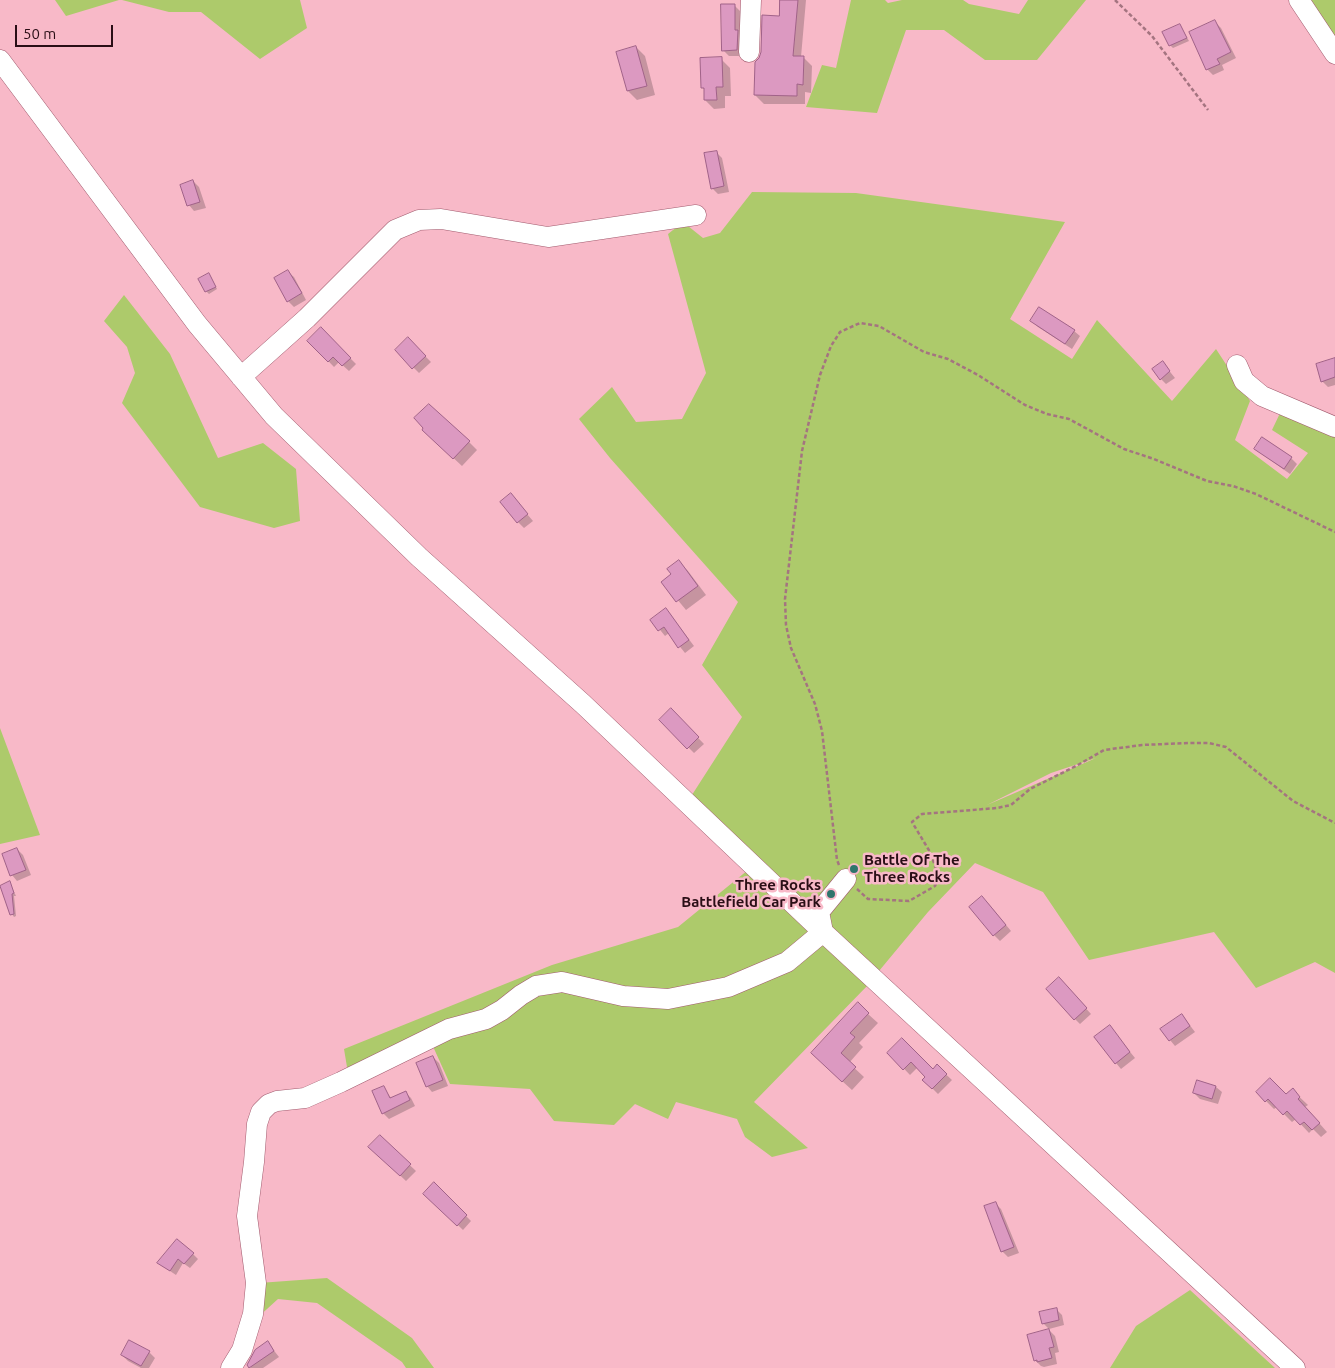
<!DOCTYPE html>
<style>
body{margin:0}
#map{position:relative;width:1335px;height:1368px;overflow:hidden;background:#f8b9c8;font-family:Ubuntu,sans-serif}
canvas{display:block}
.scale{position:absolute;left:15px;top:25px;width:98px;height:22px;box-sizing:border-box;border:2px solid #2a0e16;border-top:0;padding-left:6px;font-size:15px;line-height:18px;white-space:nowrap;color:#2a0e16;-webkit-text-stroke:4px #f8b9c8;paint-order:stroke}
</style>
<div id="map">
<canvas width="1335" height="1368"></canvas>
<div class="scale">50 m</div>
</div>
<script>
const ctx = document.querySelector('canvas').getContext('2d');
ctx.lineJoin = 'round';
function fillPath(path, color) { ctx.fillStyle = color; ctx.fill(path, 'evenodd'); }
function stroke(path, color, width, dash) { ctx.strokeStyle = color; ctx.lineWidth = width; ctx.lineCap = dash ? 'butt' : 'round'; ctx.setLineDash(dash || []); ctx.stroke(path); }
function drawText(font, color, halo, rows, align = 'center') {
  ctx.font = font + ' Ubuntu,sans-serif'; ctx.lineWidth = 5; ctx.setLineDash([]); ctx.textBaseline = 'middle'; ctx.strokeStyle = halo; ctx.fillStyle = color; for (const [text, x, y, turn = 0] of rows) {
    ctx.save(); ctx.translate(x, y); ctx.rotate((+turn || 0) * Math.PI / 180); ctx.textAlign = isNaN(turn) ? turn : align; if (halo) ctx.strokeText(text, 0, 0); ctx.fillText(text, 0, 0); ctx.restore();
  }
}
fillPath(new Path2D(`
 M55,0h64l-53,16z
 M122,0h178l7,28 -47,31 -59,-47h-32z
 M851,0h34l3,3 14,-3h61l6,4 50,10 9,-14h58l-49,60h-52l-41,-30h-38l-29,83 -71,-6 16,-42 14,3z
 M1308,0h27v39z
 M752,192l104,1 209,29 -55,97 62,40 25,-39 75,81 44,-52 34,52 -15,39 52,39 21,-26 -36,-23 10,-21 53,23v541l-20,-11 -59,26 -42,-56 -125,28 -46,-68 -68,-29 -47,49 -49,59 -189,-173 52,-81 -40,-52 36,-63 -128,-144 -31,-39 33,-32 24,35 46,-3 24,-46 -38,-139 15,-12 20,16 17,-5zM1096,758l-109,47 64,-32z
 M124,295l46,59 48,104 45,-15 33,26 4,52 -26,7 -74,-21 -78,-104 13,-30 -8,-26 -23,-26z
 M0,728l40,107 -40,9z
 M748,870l120,115 -114,117 54,46 -36,9 -27,-20 -8,-18 -61,-17 -8,17 -33,-15 -21,21 -60,-4 -24,-32 -80,-5 -19,-42 -81,43 -6,-36 208,-84 126,-38z
 M327,1278l85,60 22,30h-28l-4,-6 -85,-59 -39,-4 -22,20 3,-36z
 M1190,1290l85,78h-165l26,-42z`), '#adca6b');
fillPath(new Path2D(`
 M781,0h25l-5,57 3,1 8,8 -1,27 -6,-1v12h-41l-9,-9 5,-36 20,-41z
 M734,5l6,6 3,45h-14l-6,-6z
 M1215,22l6,6 15,30 -14,7 2,5 -11,5 -6,-6z
 M1180,25l9,16 -16,7 -3,-3z
 M636,47l9,9 10,39 -18,5 -9,-9z
 M721,59l9,9 1,28h-6v12l-11,1 -9,-9v-10l-3,-3z
 M716,152l6,6 7,34 -11,2 -5,-5z
 M193,181l6,6 7,21 -12,3 -5,-6z
 M288,272l6,5 12,23 -12,7 -6,-6z
 M211,277l6,12 -8,5 -3,-3z
 M1032,321l42,10 6,5 -8,13 -34,-22z
 M321,329l35,35 -7,7 -10,-9 -5,5 -25,-26z
 M408,339l23,23 -12,11 -23,-23z
 M1335,360v25l-7,2 -6,-6z
 M1163,363l12,15 -9,6 -5,-5z
 M432,438l37,4 8,8 -15,16z
 M1263,439l28,19 6,6 -7,10 -28,-20 -6,-5z
 M516,501l17,20 -9,7 -6,-6z
 M679,562l9,9 18,24 -20,15 -23,-28 10,-8z
 M666,609l28,37 -9,7 -16,-20 -4,3 -13,-16z
 M671,710l33,34 -10,9 -33,-33z
 M17,849l6,6 8,20 -14,6 -5,-6z
 M10,883l6,13h-2l2,20 -2,1 -2,-3z
 M988,903l23,28 -11,10 -6,-6z
 M1064,984l27,30 -11,10 -5,-5z
 M868,1014l10,9 -19,20 4,4 -14,16 15,14 -12,13 -31,-28z
 M1182,1015l13,17 -20,14 -5,-6z
 M1110,1027l25,31 -14,11 -5,-6z
 M889,1053l44,18 4,-5 15,14 -14,14 -14,-14 3,-3 -9,-10 -8,8z
 M433,1057l6,6 9,23 -16,6 -5,-6z
 M1216,1087l6,5 -4,12 -18,-5 -6,-6z
 M383,1088l9,11 13,-7 6,6 4,8 -26,13 -6,-6z
 M1292,1090l16,15 -3,2 22,25 -6,5 -8,-8 -4,4 -13,-14 -4,3 -15,-15 -3,2 -17,-17 29,4z
 M380,1137l36,34 -10,10 -36,-34z
 M425,1193l30,12 16,16 -8,9z
 M995,1203l6,6 18,44 -11,4 -6,-6z
 M193,1254l5,5 -8,9 -7,-5 -7,12 -18,-12z
 M1056,1309l6,6 2,10 -15,4 -6,-6z
 M1049,1330l6,6 4,16 -4,1 2,11 -13,3 -3,-1 -6,-6z
 M268,1343l11,14 -16,11h-12l-3,-3z
 M149,1352l6,6 -6,10h-8l-13,-7 -6,-6z`), '#0003');
const building = new Path2D(`
 M780,0h18l-5,56h11l-1,29 -6,-1v12l-43,-1 1,-33 4,-4 2,-6 1,-37 17,1z
 M721,4h14v26h3l-1,20 -15,1z
 M1215,20l16,32 -14,7 3,5 -14,6 -17,-38z
 M1180,24l7,14 -18,8 -7,-14z
 M636,46l11,40 -20,5 -11,-39z
 M722,57l1,30h-7l1,13h-13v-12h-3l-1,-30z
 M717,151l7,35 -13,3 -7,-36z
 M193,180l7,22 -13,4 -7,-21z
 M288,270l14,23 -15,9 -13,-24z
 M209,273l7,14 -11,5 -7,-13z
 M1039,307l36,23 -10,14 -35,-23z
 M321,327l30,31 -9,8 -9,-9 -5,5 -21,-21z
 M408,337l18,19 -14,13 -17,-19z
 M1335,358v19l-14,5 -5,-18z
 M1163,361l7,10 -10,9 -8,-11z
 M429,404l41,37 -17,18 -31,-29 1,-2 -9,-10z
 M1262,437l30,20 -8,12 -30,-20z
 M511,493l17,21 -11,9 -17,-21z
 M679,560l19,26 -22,16 -15,-20 10,-8 -4,-5z
 M666,608l23,32 -11,8 -14,-21 -6,4 -8,-11z
 M671,708l28,29 -12,12 -28,-29z
 M17,848l9,22 -16,6 -8,-22z
 M10,881l4,12 -2,1 2,20 -4,1 -10,-29z
 M982,896l24,29 -13,11 -24,-29z
 M1059,977l28,31 -13,12 -28,-31z
 M858,1002l11,11 -19,20 5,4 -14,16 15,14 -14,15 -31,-29z
 M1182,1014l8,12 -21,15 -9,-12z
 M1110,1025l20,27 -15,12 -21,-27z
 M902,1038l31,31 4,-5 10,10 -15,15 -10,-9 3,-3 -14,-15 -8,8 -16,-17z
 M433,1056l10,24 -17,7 -10,-24z
 M1270,1078l16,16 7,-6 7,9 -2,2 22,24 -8,7 -8,-8 -4,3 -13,-14 -4,4 -15,-16 -3,3 -9,-10z
 M1197,1080l19,6 -4,13 -19,-6z
 M384,1086l6,12 16,-7 4,9 -28,14 -10,-23z
 M380,1135l31,29 -11,12 -32,-29z
 M434,1182l33,33 -10,11 -34,-32z
 M996,1202l18,45 -13,5 -17,-46z
 M177,1239l17,14 -10,11 -6,-5 -8,12 -13,-8z
 M1057,1308l2,12 -17,4 -3,-12z
 M1049,1329l5,18 -5,1 3,10 -15,4v-2l-3,1 -7,-26z
 M129,1340l21,11 -9,15 -20,-11z
 M268,1341l6,10 -25,17 -2,-3 8,-15z`);
fillPath(building, '#dc99c1');
stroke(building, '#a06288', 1);
const minor = new Path2D(`
 M1299,0l36,54
 M749,52l2,-52
 M0,60l197,264 77,92 145,141 164,147 240,228 472,436
 M1237,365l7,16 18,15 73,31
 M241,377l66,-59 88,-88 24,-10 22,-1 107,18 148,-22
 M231,1368l11,-18 11,-36 3,-31 -9,-67 7,-54 3,-38 4,-12 8,-8 8,-3 28,-3 36,-16 108,-53 37,-10 16,-9 19,-15 15,-9 26,-4 61,14 45,3 60,-12 59,-25 36,-30 -4,-20 27,-33`);
stroke(minor, '#a15b6e', 21);
stroke(new Path2D(`
 M1115,0l37,36 56,74
 M839,865l-2,-5 -15,-129 -7,-27 -24,-56 -5,-23 -1,-26 17,-148 18,-76 11,-29 9,-14 20,-9 19,3 45,26 24,7 30,16 47,30 22,9 22,5 55,30 30,10 53,22 26,5 23,8 79,38
 M857,889l11,10 41,2 26,-15 4,-9 -9,-25 -18,-30 10,-8 75,-6 14,-3 19,-16 46,-23 28,-16 38,-5 46,-2h21l17,4 67,54 42,22`), '#a47480', 2.5, [4, 2.5]);
stroke(minor, '#fff', 20);
for (const [x, y, r, color] of [
 [854,869,5,"#2f756c"],
 [831,894,5,"#2f756c"]
]) { const dot = new Path2D(); dot.arc(x, y, r, 0, 2 * Math.PI); ctx.fillStyle = color; ctx.fill(dot); stroke(dot, '#f8b9c8', 2); }
drawText('bold 15px', '#2a0e16', '#f8b9c8', [
 ["Battle Of The",864,860],
 ["Three Rocks",864,877],
 ["Three Rocks",821,885,"right"],
 ["Battlefield Car Park",821,902,"right"]
], 'left');
</script>
